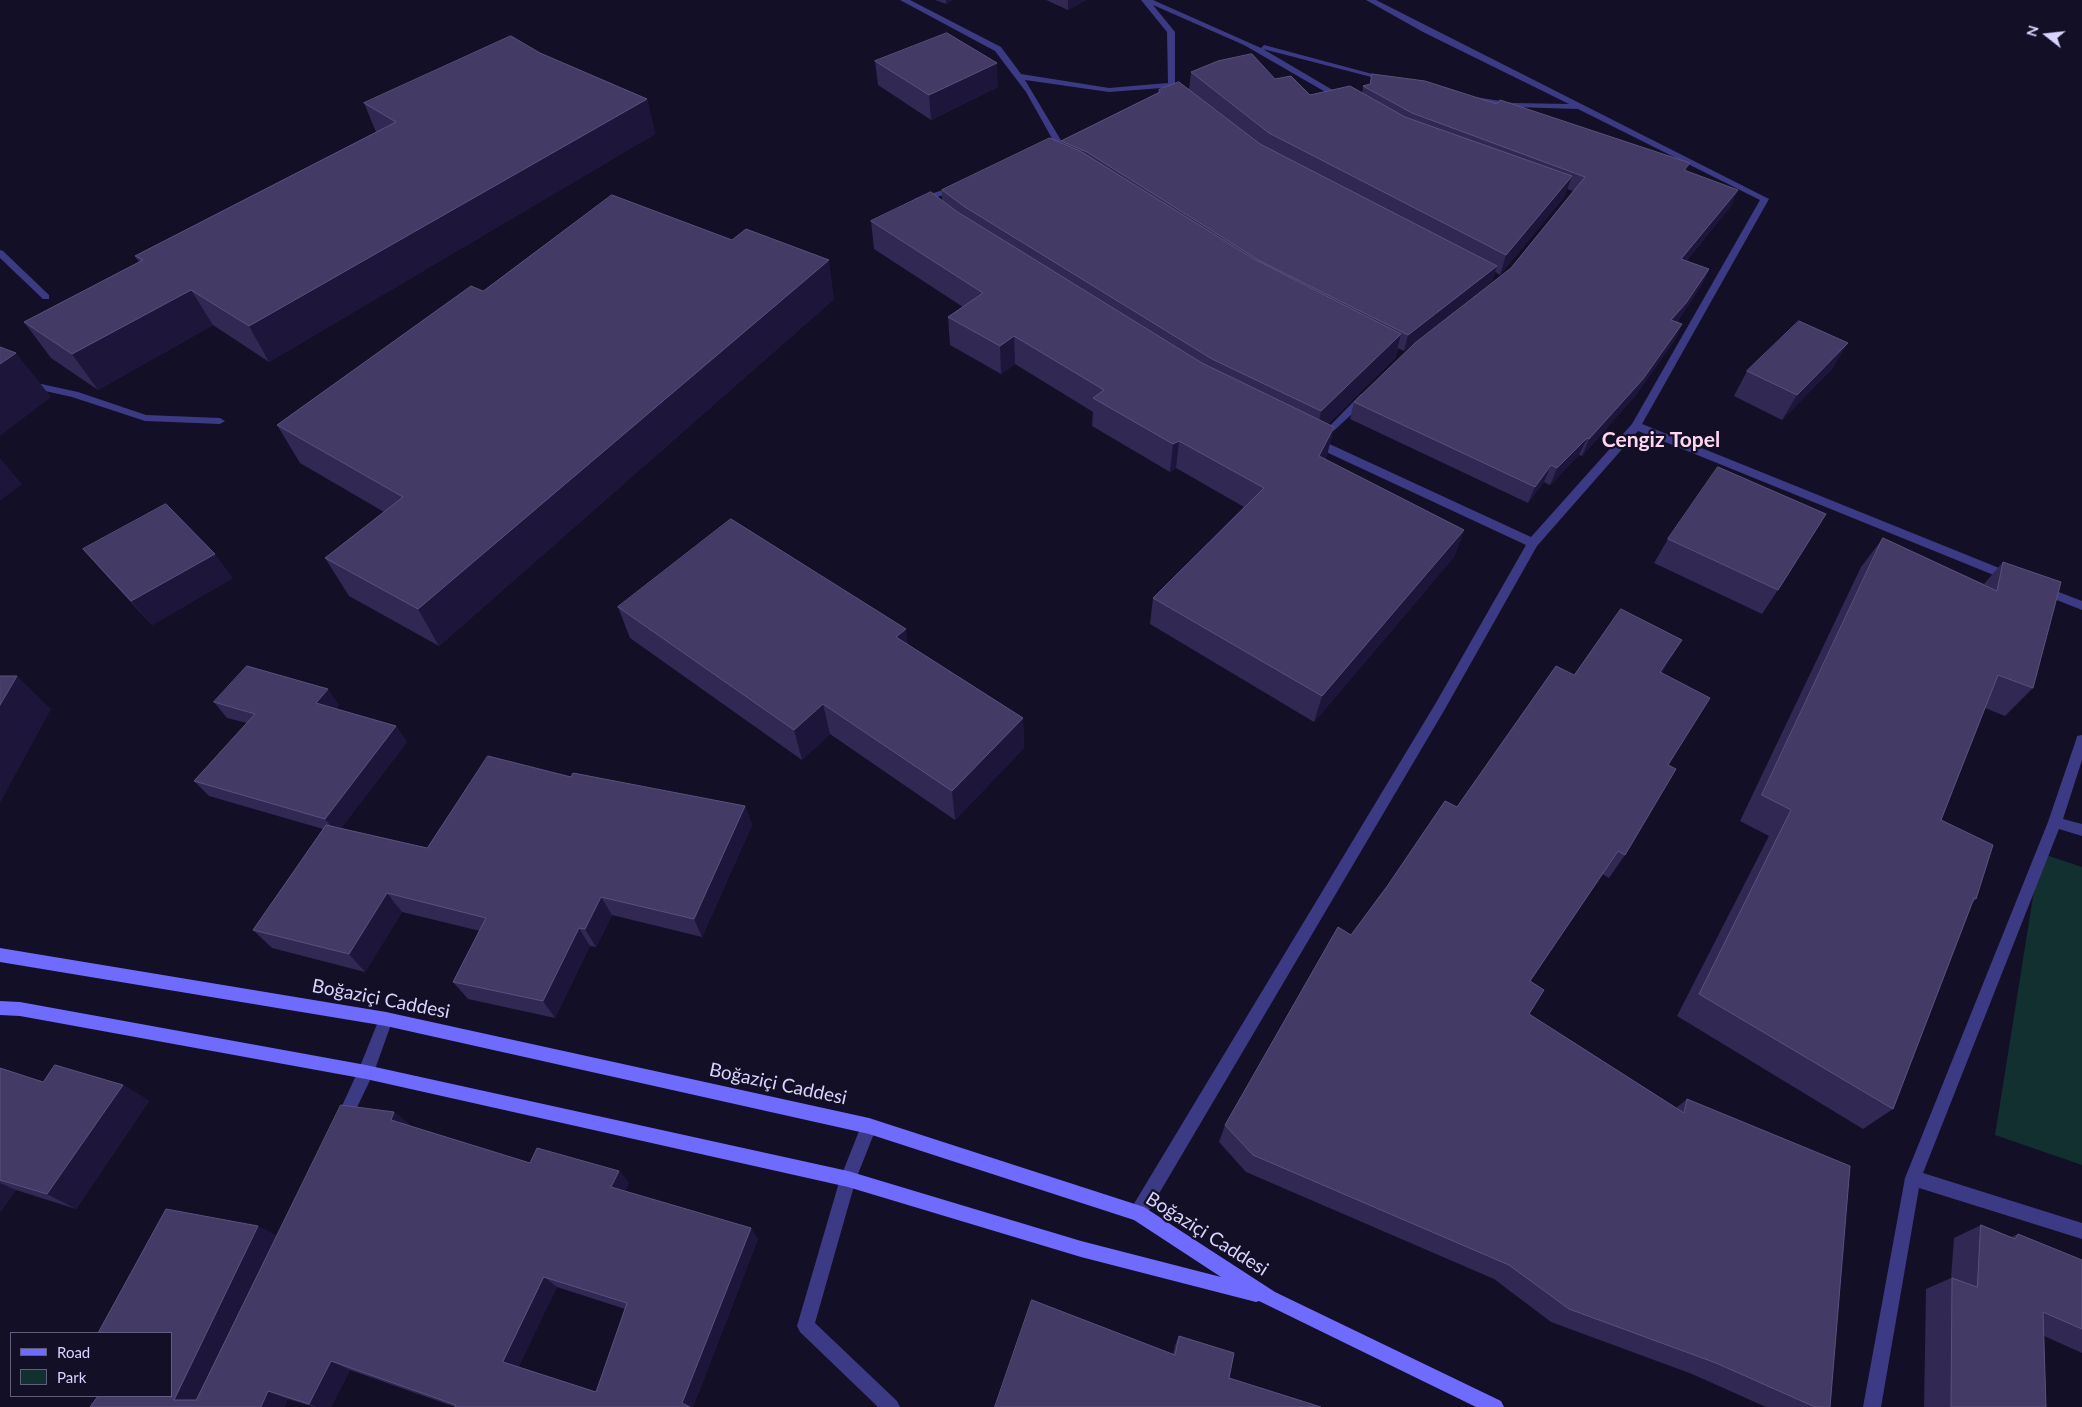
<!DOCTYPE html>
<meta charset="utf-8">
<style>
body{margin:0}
#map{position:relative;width:2082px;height:1407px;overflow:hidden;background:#130f26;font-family:Lato,sans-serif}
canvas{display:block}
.legend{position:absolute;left:10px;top:1332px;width:162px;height:65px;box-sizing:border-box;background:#130f26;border:1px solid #625e7d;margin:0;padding:6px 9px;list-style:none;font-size:15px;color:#d9d4ff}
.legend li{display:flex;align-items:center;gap:10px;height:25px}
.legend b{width:25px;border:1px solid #625e7d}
.north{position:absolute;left:2022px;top:10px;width:50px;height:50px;-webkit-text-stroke:4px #130f26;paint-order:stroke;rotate:286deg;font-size:14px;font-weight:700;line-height:20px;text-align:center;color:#d9d4ff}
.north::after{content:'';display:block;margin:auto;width:18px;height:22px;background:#d9d4ff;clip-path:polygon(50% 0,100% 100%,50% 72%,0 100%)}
</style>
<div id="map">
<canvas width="2082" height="1407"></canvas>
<ul class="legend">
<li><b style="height:6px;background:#6f6bff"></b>Road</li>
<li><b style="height:14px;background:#12302f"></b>Park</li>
</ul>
<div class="north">N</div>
</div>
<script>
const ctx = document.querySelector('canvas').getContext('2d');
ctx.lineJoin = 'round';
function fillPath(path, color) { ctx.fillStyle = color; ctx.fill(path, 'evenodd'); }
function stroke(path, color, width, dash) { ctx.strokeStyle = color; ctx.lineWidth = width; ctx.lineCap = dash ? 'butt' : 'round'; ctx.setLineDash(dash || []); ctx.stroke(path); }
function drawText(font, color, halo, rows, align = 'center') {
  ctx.font = font + ' Lato,sans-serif'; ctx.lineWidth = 4.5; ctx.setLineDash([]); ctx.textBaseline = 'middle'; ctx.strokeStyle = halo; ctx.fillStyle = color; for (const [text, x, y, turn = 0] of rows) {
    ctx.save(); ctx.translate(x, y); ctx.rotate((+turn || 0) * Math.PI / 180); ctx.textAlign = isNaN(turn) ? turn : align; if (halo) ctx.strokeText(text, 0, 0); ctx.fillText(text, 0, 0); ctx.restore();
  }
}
fillPath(new Path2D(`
 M2040,853l42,14v298l-87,-30z`), '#12302f');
fillPath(new Path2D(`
 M900,0h10l91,47 20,27 88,14 59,-5 -1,-51 -26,-32h12l108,48 3,-3 127,34 -4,2 -124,-32 85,50 -7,2 -97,-56 -91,-40 22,27v55l-66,5 -84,-12 37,62 -9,16 -3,1 -4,-3 8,-14 -28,-50 -31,-41z
 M1366,0h10l393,199 -127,225 372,150 2,3 -6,4 -4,-1 -368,-149 -101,115 -92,163 -301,510 -6,2 -6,-2 -2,-6 2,-6 305,-506 89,-156 -217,-101 -1,-3 5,-4 4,2 44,-45h8v4l-46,43 208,96 101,-113 128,-224 -182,-91 -65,-2 -41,-6 -1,-2 4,-2 38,6 56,1 -146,-72z
 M956,186l4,3 -1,2 -41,11 -4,-3z
 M0,250l3,1 46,44v4h-6l-43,-41z
 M0,375l78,17 68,23 74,3 5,3 -5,3 -75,-3 -73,-24 -72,-16z
 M2043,586l39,15v9l-43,-17 -2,-3 2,-3z
 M2082,735v25l-19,59 19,5v12l-23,-7 -136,344 159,50v16l-163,-51 -38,219h-18l42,-229 143,-356 28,-82 1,-4z
 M386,1012l5,2 2,5 -19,53 -26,54 -5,3 -5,-3 -3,-5 24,-52 22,-55z
 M869,1118l6,3 2,5 -21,53 -41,144 82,78 3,6h-22l-78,-75 -3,-6 43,-147 23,-58z`), '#3d3a85');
fillPath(new Path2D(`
 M0,948l386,64 483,106 275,89 131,85 226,109 3,6h-28l-217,-106 -3,1 -175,-45 -233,-70 -482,-108 -346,-63 -20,-1v-14l20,1 346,63 482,106 233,70 140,36 -87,-57 -265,-86 -483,-108 -386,-64z`), '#6f6bff');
fillPath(new Path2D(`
 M935,0h18l-7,4z
 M1046,0h40l-18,10z
 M540,53l107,46 8,35 -386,228 -56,-37 -115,65 -47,-32 -27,-36 115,-60 -4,-6 241,-124 -12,-29z
 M875,61l123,26 -67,33 -53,-35z
 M1191,72l84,7 35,16 52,-2 1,-7 7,-2 2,-10 315,97 44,35 -45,55 23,8 -8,17 -24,36 5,2 -8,17 -39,55 -53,60 -3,-1 -29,30 -6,-3 -16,21 -178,-84 4,-17 157,-134 62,-77 -6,-2 -2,7 -65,79 -5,-3 -3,9 -88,70 -6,-3 -3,10 -67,66 6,3 -7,28 -2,4 139,71 -10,27 -140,165 -164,-98 3,-26 91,-91 -68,-39 -6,4 -78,-46 1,-14 -78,-48 -14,10 -51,-29 -2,-28 15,-10 -89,-58 -3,-28 71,-20v-11l118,-48 1,-1 97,-48 1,-3 30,-1z
 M483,291l351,8 -395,347 -90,-50 -24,-38 59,-46 -84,-49 -23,-38z
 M1833,368l-51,52 -48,-24 13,-25z
 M1883,538l101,46 19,-22 30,126 -28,28 -20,-8 -44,112 35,79 -3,3 -80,207 -30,20 -186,-113 92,-180 -29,-15 121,-254z
 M1668,539l110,51 -16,24 -108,-51z
 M83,549l150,29 -81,47 -48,-52z
 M618,607l290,38 115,73 1,30 -69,72 -125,-86 -28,26 -172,-122z
 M1666,666l-4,7 6,92 -43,90 -16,23 -7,-4 -72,107 -1,33 147,94 11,-9 143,308h-64l-74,-33 -141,-52 -57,-43 -248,-107 -27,-30 6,-17 126,-190 106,-128 117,-132z
 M214,702l125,3 -3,4 60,17 11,16 -66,86 86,20 144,-71 174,29 7,19 -50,112 -90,-22 -16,32 -6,-1 -35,72 -87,-19 -15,-17 27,-51 -78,-19 -37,60 -93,-24 -19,-18 70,-101 -114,-33 -15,-15 53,-58 -20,-5z
 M0,1068l43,14 80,3 26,16 -73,108 -60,-19 -16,22z
 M394,1112l16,13v1l120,37 89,8 10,12 -4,8 133,48 -65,168h-238l-105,-37 -19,37h-17l-26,-8 -117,-3 87,-170 18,10zM557,1287l68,22 -29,83 -78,-25z
 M1981,1225l30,12 7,-3 64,26v93l-38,-17 2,71h-122l2,-118 25,-11 3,-40z
 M1179,1336l55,17 -239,54 178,-53 2,-9z`), '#312854');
fillPath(new Path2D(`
 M946,0h7l-7,4z
 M1068,0h18l-18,10z
 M997,63l1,24 -67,33 -2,-25z
 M647,99l8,35 -386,228 -20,-36z
 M1690,163l-7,17 1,-10z
 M1572,176l-7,20 -65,79 6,-20z
 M1738,190l-7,16 -58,70 8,-17z
 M829,260l5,39 -395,347 -21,-37z
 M1497,266l-5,15 -88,70 4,-16z
 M1709,269l-8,17 -23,34 -15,17 8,-17z
 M191,290l22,35 -115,65 -26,-36z
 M1682,324l-8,17 -39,55 -53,60 7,-17z
 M1401,334l-6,24 -79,78 5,-25z
 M1014,336l1,28 -14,10 -1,-28z
 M1848,343l-15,25 -51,52 15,-25z
 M16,353l35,44 -51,39v-72z
 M1334,427l-7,28 -14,29 6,-28z
 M1587,438l-8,17 -29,30 7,-17z
 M1179,441l-3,27 -6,4 3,-28z
 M0,458l22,26 -22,17z
 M1551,465l-7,17 -16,21 7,-16z
 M1464,530l-10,27 -140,165 8,-26z
 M215,554l18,24 -81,47 -21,-24z
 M906,629l4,31 -14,-23z
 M1682,640l-16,26 -22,31 16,-25z
 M17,676l34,33 -51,94v-98z
 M328,689l11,16 -11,14 -12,-16z
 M823,704l7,30 -28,26 -8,-30z
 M1023,718l1,30 -69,72 -3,-29z
 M396,726l11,16 -70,91 -12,-14z
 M745,806l7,19 -50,112 -8,-18z
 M387,893l15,19 -37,60 -16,-18z
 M601,897l11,18 -16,32 -11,-18z
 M579,928l11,18 -35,72 -12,-17z
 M123,1085l26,16 -73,108 -29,-15z
 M394,1112l16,13 -4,9 -15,-14z
 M619,1171l10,12 -7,16 -11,-12z
 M0,1183l16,7 -16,22z
 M258,1226l19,11 -80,170 -23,-7z
 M751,1228l7,11 -65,168h-5l-6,-4z
 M544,1277l13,10 -40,84 -14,-9z
 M331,1361l19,9 -19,37h-14l-8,-3z
 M268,1391l20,8 -3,8h-24z`), '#1d163a');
const building = new Path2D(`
 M947,33l50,30 -68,32 -54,-34z
 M511,36l29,17 107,46 -398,227 -58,-36 -119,64 -48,-32 119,-62 -8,-4 261,-134 -32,-19z
 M1252,54l23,25 16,-3 19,19 40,-9 55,31 167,59 -66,79 -237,-122 -78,-61 27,-11z
 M1372,74l53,7 72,23 3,-4 190,63 -6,7 54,20 -57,69 28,10 -23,34 -15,17 11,4 -39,55 -54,60 -2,-1 -30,30 -6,-3 -16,22 -181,-85 61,-59 96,-75 74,-91 -173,-64 -49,-27 7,-2z
 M1179,82l81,62 237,122 -89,69 -148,-74 -173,-109 -26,-11 99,-49 -1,-2z
 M1050,138l30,13 174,108 147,75 -80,77 -109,-52 -247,-152 -23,-17z
 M931,192l25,19 246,152 132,64 -15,29 145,74 -142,166 -169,-98 111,-110 -85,-47 -6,3 -80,-46 11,-8 -90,-54 -14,10 -52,-29 35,-24 -112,-72z
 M612,195l120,45 14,-11 83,31 -411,349 -93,-51 78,-61 -126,-72 194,-139 12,5z
 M1799,321l49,22 -51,52 -50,-24z
 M0,347l16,6 -16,11z
 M1718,467l108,47 -48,76 -110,-51z
 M166,504l49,50 -84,47 -48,-52z
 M731,519l175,110 -10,8 127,81 -71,73 -129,-87 -29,26 -176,-123z
 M1883,538l114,53 6,-29 58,20 -28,106 -35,-13 -57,145 52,25 -17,54 -2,-1 -81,211 -194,-115 92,-184 -29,-15z
 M1621,609l61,31 -22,32 50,26 -42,67 8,4 -51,86 -7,-4 -88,130 14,9 -15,24 155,99 3,-14 163,67 -20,241h-15l-99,-44 -147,-54 -60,-44 -256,-110 -28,-30 113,-198 13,8 37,-50 57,-84 12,6 99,-141 18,9z
 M247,666l81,23 -12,14 80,23 -71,93 -131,-38 61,-67 -41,-12z
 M0,676h17l-17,29z
 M488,756l83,21 2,-4 172,33 -51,113 -93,-22 -16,32 -6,-1 -36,73 -90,-19 33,-64 -99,-25 -38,61 -96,-24 73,-105 101,23z
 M55,1065l68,20 -76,109 -47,-14v-112l43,14z
 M341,1105l53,7 -3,8 139,43 7,-15 82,23 -8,16 140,41 -69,175 8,4h-235l1,-2 -125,-44 -22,43 -41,-13 -7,16h-171l8,-11h73v-63h-73l68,-124 92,17 -84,174h22zM544,1277l83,26 -31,89 -93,-30z
 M1981,1225l34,14 3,-5 64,26v69l-39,-17 3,95h-95l1,-129 25,9z
 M1032,1300l143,55 4,-19 55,17 -5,25 92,29h-326z`);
fillPath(building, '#433a66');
stroke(building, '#5a527e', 1);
drawText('19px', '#d9d4ff', '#130f26', [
 ["Boğaziçi Caddesi",381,999,11],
 ["Boğaziçi Caddesi",778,1084,12],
 ["Boğaziçi Caddesi",1207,1234,32]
]);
drawText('bold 21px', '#ffd6f0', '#130f26', [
 ["Cengiz Topel",1661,440]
]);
</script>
